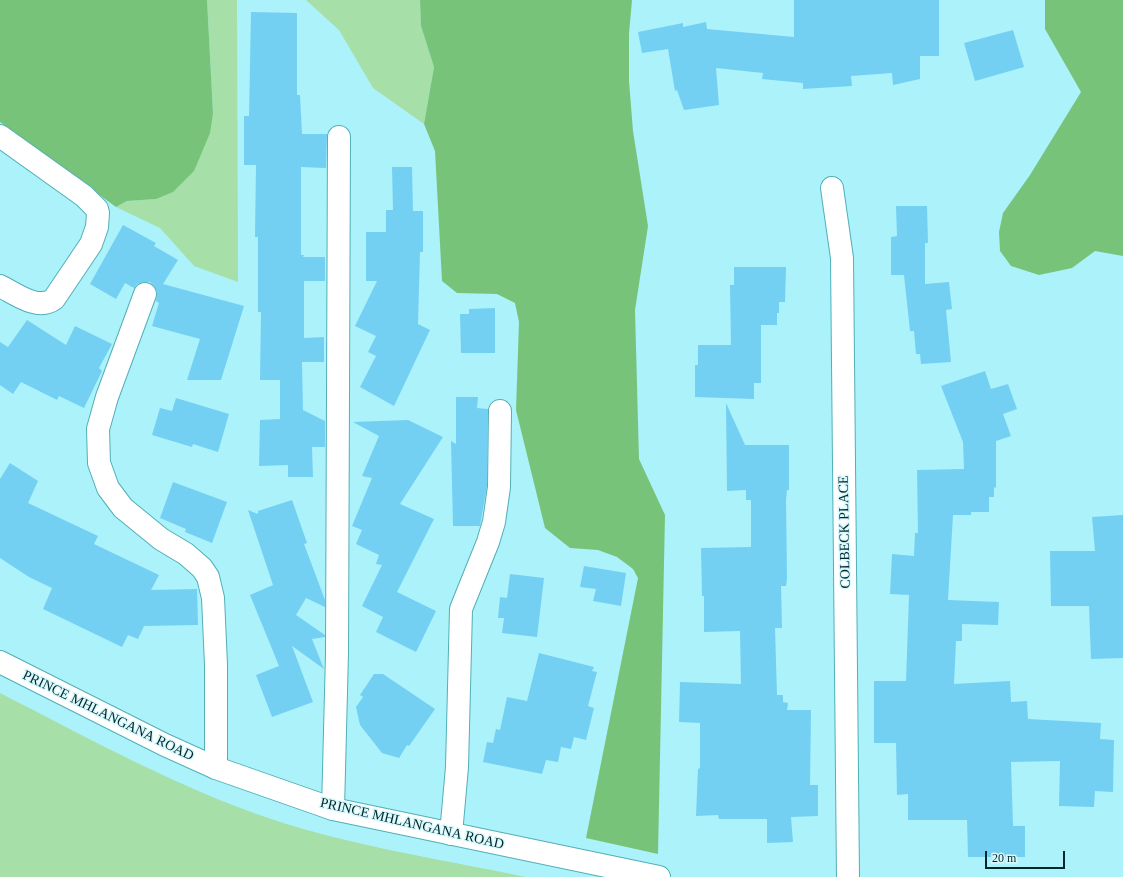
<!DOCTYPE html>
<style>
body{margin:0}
#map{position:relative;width:1123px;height:877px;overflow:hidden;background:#acf2fa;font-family:"Times New Roman",serif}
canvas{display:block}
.scale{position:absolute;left:985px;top:851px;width:80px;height:18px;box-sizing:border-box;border:2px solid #00272b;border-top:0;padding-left:5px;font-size:12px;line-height:14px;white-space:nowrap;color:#00272b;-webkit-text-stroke:3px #d7f9fd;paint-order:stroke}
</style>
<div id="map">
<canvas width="1123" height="877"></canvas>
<div class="scale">20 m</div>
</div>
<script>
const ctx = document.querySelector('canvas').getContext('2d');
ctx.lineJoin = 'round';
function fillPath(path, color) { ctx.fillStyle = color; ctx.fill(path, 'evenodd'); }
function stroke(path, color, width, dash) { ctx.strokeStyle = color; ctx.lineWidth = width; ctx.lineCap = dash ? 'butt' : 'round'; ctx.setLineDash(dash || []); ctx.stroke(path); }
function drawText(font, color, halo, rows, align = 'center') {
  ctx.font = font + ' "Times New Roman",serif'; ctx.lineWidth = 3; ctx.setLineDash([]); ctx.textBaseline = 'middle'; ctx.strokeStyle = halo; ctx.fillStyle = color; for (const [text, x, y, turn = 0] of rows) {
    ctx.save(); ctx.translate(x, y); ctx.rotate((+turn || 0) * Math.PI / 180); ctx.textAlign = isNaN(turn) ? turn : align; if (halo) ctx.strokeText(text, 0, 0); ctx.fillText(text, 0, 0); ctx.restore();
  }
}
fillPath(new Path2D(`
 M207,0h30l1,282 -44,-16 -34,-38 -44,-21 11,-6 29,-2 57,-86z
 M306,0h114l1,26 13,41 -10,57 -51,-36 -34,-58z
 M0,693c82,42 164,87 251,119 87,32 184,46 275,65h-526z`), '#a6dfa7');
fillPath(new Path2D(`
 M0,0h207l6,113 -3,20 -16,38 -21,21 -17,7 -29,2 -11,6 -116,-85z
 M420,0h212l-3,34v47l4,50 15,95 -13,84 4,149 26,56 -7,339 -72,-16 52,-260 -5,-9 -16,-12 -19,-7 -28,-2 -25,-20 -29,-118 3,-88 -4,-19 -18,-9 -40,-1 -15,-12 -7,-130 -11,-27 10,-57 -13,-41z
 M1045,0h78v256l-28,-5 -23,17 -33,7 -28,-9 -11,-15 -1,-19 4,-19 27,-38 51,-83 -36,-63z`), '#78c37a');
fillPath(new Path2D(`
 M794,0h145v56h-19v23l-27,6 -1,-12 -41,3 1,10 -49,3v-6l-41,-4 1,-6 -47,-5 3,37 -35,5 -7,-20 -2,1 -7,-42 -26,4 -4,-21 45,-9v4l23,-5 1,7 87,8z
 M251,12l46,1v82h3l2,39h25l-1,34 -25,-1v88h3l-1,2h22v24h-21v57l20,-1v25h-22l1,48 22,11v26h-13l1,30h-25v-12l-29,1 1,-46 20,-1v-39h-20l1,-68h-3v-75h-3l1,-72h-12v-49h5z
 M1013,30l11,37 -49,14 -11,-38z
 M392,167h20l1,44h10v41h-3l-2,72 12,6 -36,76 -34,-19 16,-31 -8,-4 8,-16 -21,-10 22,-45h-11v-49h20v-22h7z
 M896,206h31l1,37h-3v41l24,-2 3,27 -6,1 5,52 -30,2 -1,-10h-4l-2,-23h-4l-6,-56h-13v-38l6,-1z
 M123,225l33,18 -2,3 24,14 -15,24 81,22 -23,74h-34l13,-41 -48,-13 7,-23 -3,-2 1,-9 -3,-6 -4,-4h-7l-6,2 -3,4 -9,-5 -9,16 -26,-15z
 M734,267h52l-1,35h-6v11h-2v12h-16v58h-7v16l-59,-2v-32h3v-20h33l-1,-60h4z
 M495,308v45h-34l-1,-39h9v-5z
 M27,320l39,25 9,-19 37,18 -13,24 3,3 -18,37 -25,-12 -2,4 -36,-18 -8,12 -13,-9v-43l8,5z
 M985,371l6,18 17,-5 9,25 -14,5 8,22 -15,5v47l-2,-1v10h-5v15h-18v3h-18l-5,85 51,2 -1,23 -36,-1v17h-6l-2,43 56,-3 1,21 16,-1 1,18 73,4 -1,16 14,1 -1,52 -18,-1 -1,16 -35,-1 1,-45 -49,1 2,64h12v31h-57l-1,-37h-59v-26l-11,1 -1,-52h-22v-62h32l3,-86 -19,-1 2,-40 22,2 1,-23h3l-1,-63 47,-1 -1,-27 -22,-56z
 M456,397h22l-1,11 11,1 -1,77 -7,40h-27l-2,-85 5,3z
 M176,398l53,16 -11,38 -25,-8 -1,3 -40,-12 8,-27 12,3z
 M726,403l19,42h44v45h-2l-1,10 1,79 -1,7h-5l1,42h-7l2,67h6v7l5,1 -1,7h24l-1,75h8v31l-27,1 2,25 -26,1v-24h-48l-1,-4 -22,1 2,-47 2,-1v-45l-21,-1 1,-40 61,2 -1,-53 -36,1v-36h-2l-1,-48 50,-1v-47h-5v-10l-19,1z
 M408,420l35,17 -43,67 34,15 -37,73 39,19 -20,41 -40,-20 7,-15 -21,-11 20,-41 -6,-1 3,-9 -23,-11 6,-14 -10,-4 20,-48 -10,-2 17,-40 -26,-14z
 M10,463l28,18 -10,22 70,33 -4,8 65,31 -8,15 46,-1 1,36 -54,1 -6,13 -10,-4 -6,12 -79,-38 9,-21 -23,-11 -29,-19v-79z
 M173,482l54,20 -15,41 -27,-11 1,-3 -26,-11z
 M292,500l15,43 -3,1 21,56v7l-19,-9 -10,17 29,20v2l-13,2 12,30 -32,-23 21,56 -41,15 -16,-42 23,-9 -29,-71 23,-10 -25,-75 10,4v-3z
 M1123,515v143l-32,1 -2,-53h-38l-1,-55h45l-3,-34z
 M584,566l42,7 -5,33 -28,-5 3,-12 -16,-2z
 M510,574l34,4 -7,59 -35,-4 2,-15h-6l2,-21 7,1z
 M539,653l55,14 -2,4 5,1 -9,34 6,2 -8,32 -12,-3 -3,12 -10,-2 -3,15 -12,-2 -4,14 -59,-12 4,-20 6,1 3,-14 4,1 7,-33 20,4z
 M374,674h9l52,35 -26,37 -2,-1 -8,13 -17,-5 -22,-28 -4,-18 7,-10 -3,-2z`), '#73d0f3');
const minor = new Path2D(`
 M0,136l84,60 13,13 1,4 -1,14 -6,17 -37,55c-16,12 -38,-5 -54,-13
 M832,188l10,70 6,619
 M145,294l-38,103 -9,32 1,34 9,25 15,20 38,31 25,15 16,14 6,9 5,21 3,67v103
 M333,809l4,-156 2,-516
 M451,834l6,-67 4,-158 27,-67 6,-20 5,-35 1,-76`);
const tertiary = new Path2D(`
 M0,662l165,83 51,23 117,41 326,68`);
stroke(minor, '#52afb8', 24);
stroke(tertiary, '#52afb8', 24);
stroke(minor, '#fff', 22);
stroke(tertiary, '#fff', 22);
drawText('14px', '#00272b', '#d7f9fd', [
 ["COLBECK PLACE",845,532,-91],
 ["PRINCE MHLANGANA ROAD",108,716,26],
 ["PRINCE MHLANGANA ROAD",412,824,13]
]);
</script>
